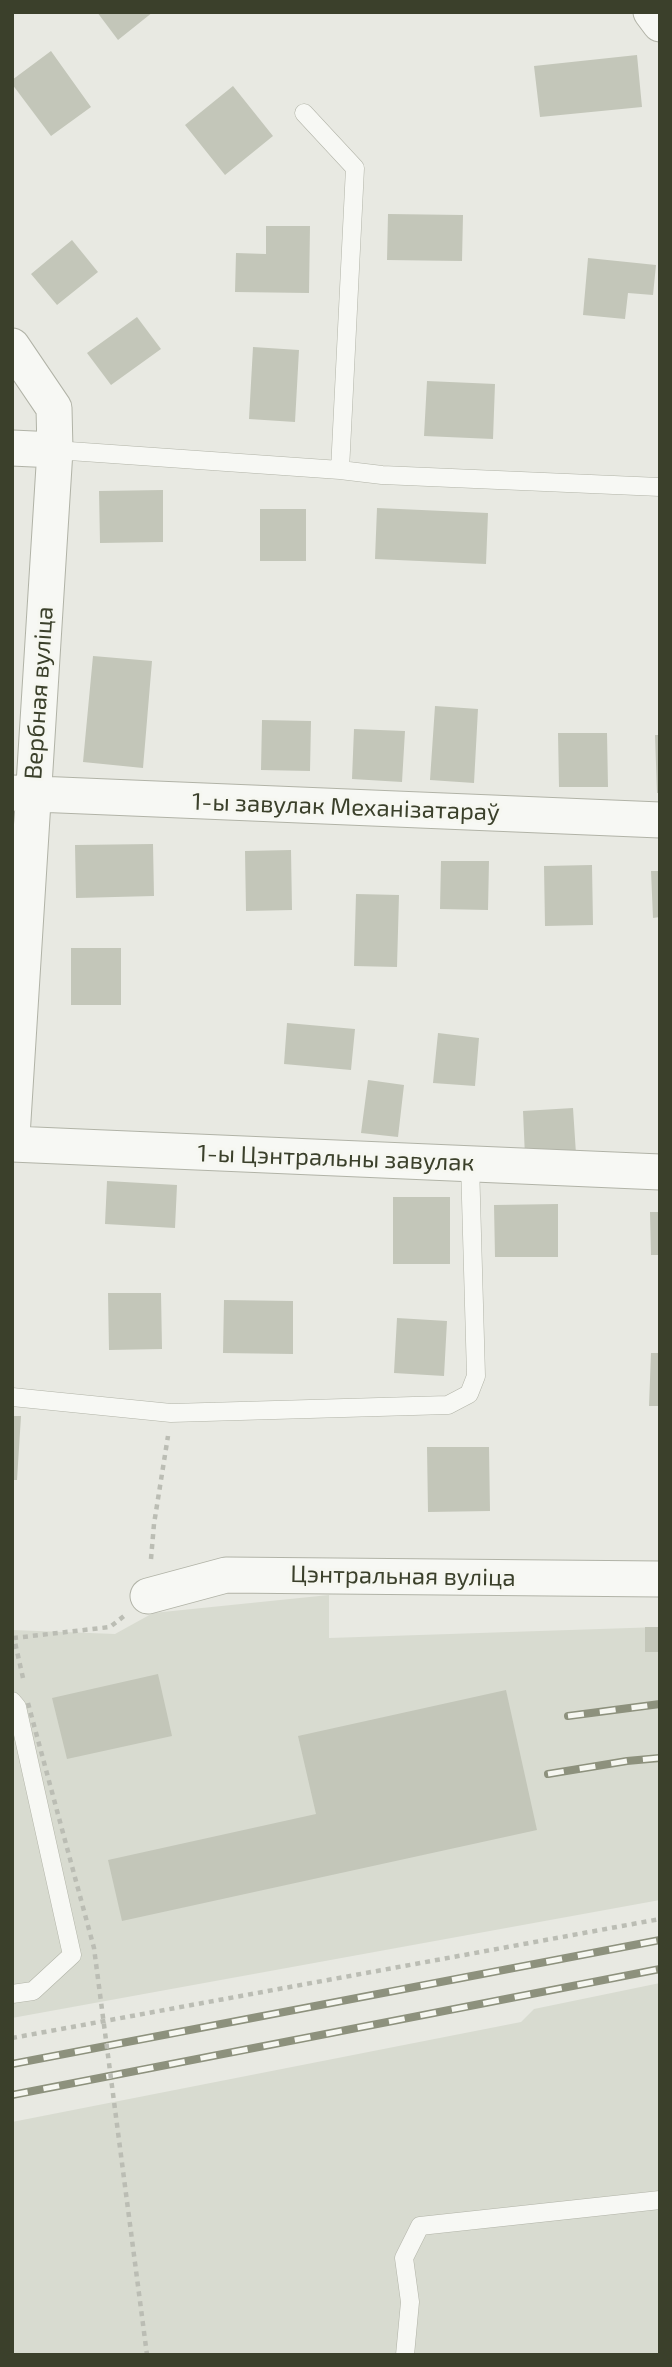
<!DOCTYPE html>
<meta charset="utf-8">
<style>
body{margin:0}
#map{position:relative;width:672px;height:2367px;overflow:hidden;background:#e8e9e2;font-family:"Exo 2",sans-serif}
canvas{display:block}
.frame{position:absolute;inset:0;border:14px solid #3b402b;pointer-events:none}
</style>
<div id="map">
<canvas width="672" height="2367"></canvas>
<div class="frame"></div>
</div>
<script>
const ctx = document.querySelector('canvas').getContext('2d');
ctx.lineJoin = 'round';
function fillPath(path, color) { ctx.fillStyle = color; ctx.fill(path, 'evenodd'); }
function stroke(path, color, width, dash) { ctx.strokeStyle = color; ctx.lineWidth = width; ctx.lineCap = dash ? 'butt' : 'round'; ctx.setLineDash(dash || []); ctx.stroke(path); }
function drawText(font, color, halo, rows, align = 'center') {
  ctx.font = font + ' "Exo 2",sans-serif'; ctx.lineWidth = 6; ctx.setLineDash([]); ctx.textBaseline = 'middle'; ctx.strokeStyle = halo; ctx.fillStyle = color; for (const [text, x, y, turn = 0] of rows) {
    ctx.save(); ctx.translate(x, y); ctx.rotate((+turn || 0) * Math.PI / 180); ctx.textAlign = isNaN(turn) ? turn : align; if (halo) ctx.strokeText(text, 0, 0); ctx.fillText(text, 0, 0); ctx.restore();
  }
}
fillPath(new Path2D(`
 M329,1595v43l331,-11v273l-648,118v-388l103,4 38,-21z
 M660,1983v372h-648v-233l509,-100 13,-13z`), '#d8dbd0');
fillPath(new Path2D(`
 M97,12h56l-35,28z
 M51,51l40,56 -40,29 -39,-52v-4z
 M637,55l5,52 -102,10 -6,-51z
 M233,86l40,50 -48,39 -40,-50z
 M388,214l75,1 -1,46 -75,-1z
 M266,226h44l-1,67 -74,-1 1,-39 30,1z
 M72,240l26,32 -41,33 -26,-31z
 M588,258l68,7 -3,30 -25,-2 -3,26 -42,-4z
 M137,317l24,32 -50,36 -24,-32z
 M253,347l46,3 -4,72 -46,-3z
 M427,381l68,3 -2,55 -69,-3z
 M163,490v52l-63,1 -1,-52z
 M377,508l111,5 -2,51 -111,-5z
 M260,509h46v52h-46z
 M93,656l59,5 -9,107 -60,-6z
 M435,706l43,3 -4,74 -44,-3z
 M262,720l49,1 -1,50 -49,-1z
 M354,729l51,2 -3,51 -50,-3z
 M558,733h49l1,54h-49z
 M655,735h5v58h-3z
 M153,844l1,52 -78,2 -1,-53z
 M291,850l1,60 -46,1 -1,-60z
 M441,861h48l-1,49 -48,-1z
 M592,865l1,60 -48,1 -1,-60z
 M651,871h9v46l-7,1z
 M356,894l43,1 -2,72 -43,-1z
 M71,948h50v57h-50z
 M287,1023l68,6 -4,41 -67,-6z
 M438,1033l41,5 -4,48 -42,-3z
 M368,1080l36,5 -6,52 -37,-4z
 M573,1108l3,46 -51,3 -2,-46z
 M107,1181l70,4 -2,43 -70,-4z
 M393,1197h57v67h-57z
 M558,1204v53h-63l-1,-52z
 M650,1212h10v43h-9z
 M108,1293h53l1,56 -53,1z
 M224,1300l69,1v53l-70,-1z
 M397,1318l50,3 -3,55 -50,-3z
 M651,1353h9v53h-11z
 M12,1416h9l-4,64h-5z
 M427,1447h62l1,64 -62,1z
 M645,1627h15v25h-15z
 M158,1674l14,62 -105,23 -15,-61z
 M506,1690l31,140 -415,91 -14,-61 208,-46 -18,-78z`), '#c3c6b9');
const service = new Path2D(`
 M55,450l285,20 15,-302 -51,-55
 M340,470l42,5 278,12
 M12,1397l159,16 277,-8 21,-11 7,-18 -6,-213
 M12,1701l5,6 55,248 -39,36 -21,3
 M405,2355l5,-53 -6,-44 16,-32 240,-26`);
const minor = new Path2D(`
 M651,12l9,12
 M12,346l42,62 1,42 -43,686
 M12,448l43,2
 M12,793l648,27
 M12,1144l648,28
 M148,1596l78,-21 434,4`);
stroke(service, '#b1b3a7', 19);
stroke(minor, '#b1b3a7', 37);
stroke(new Path2D(`
 M151,1559l3,-35 14,-88
 M23,1678l-9,-40 96,-11 14,-11
 M12,2038l648,-119`), '#bbbdb4', 4.5, [5, 5]);
stroke(service, '#f7f8f4', 18);
stroke(minor, '#f7f8f4', 35);
const rail = new Path2D(`
 M568,1716l92,-12
 M548,1774l79,-13 33,-3
 M12,2064l648,-124
 M12,2095l648,-126`);
stroke(rail, '#8d917d', 8);
stroke(rail, '#f6f7f1', 5, [16]);
stroke(new Path2D(`
 M28,1703l66,245 53,407`), '#bbbdb4', 4.5, [5, 5]);
drawText('24px', '#3b402b', '#f6f7f1', [
 ["Вербная вуліца",39,693,-86],
 ["1-ы завулак Механізатараў",346,807,2],
 ["1-ы Цэнтральны завулак",336,1158,2],
 ["Цэнтральная вуліца",403,1576,1]
]);
</script>
